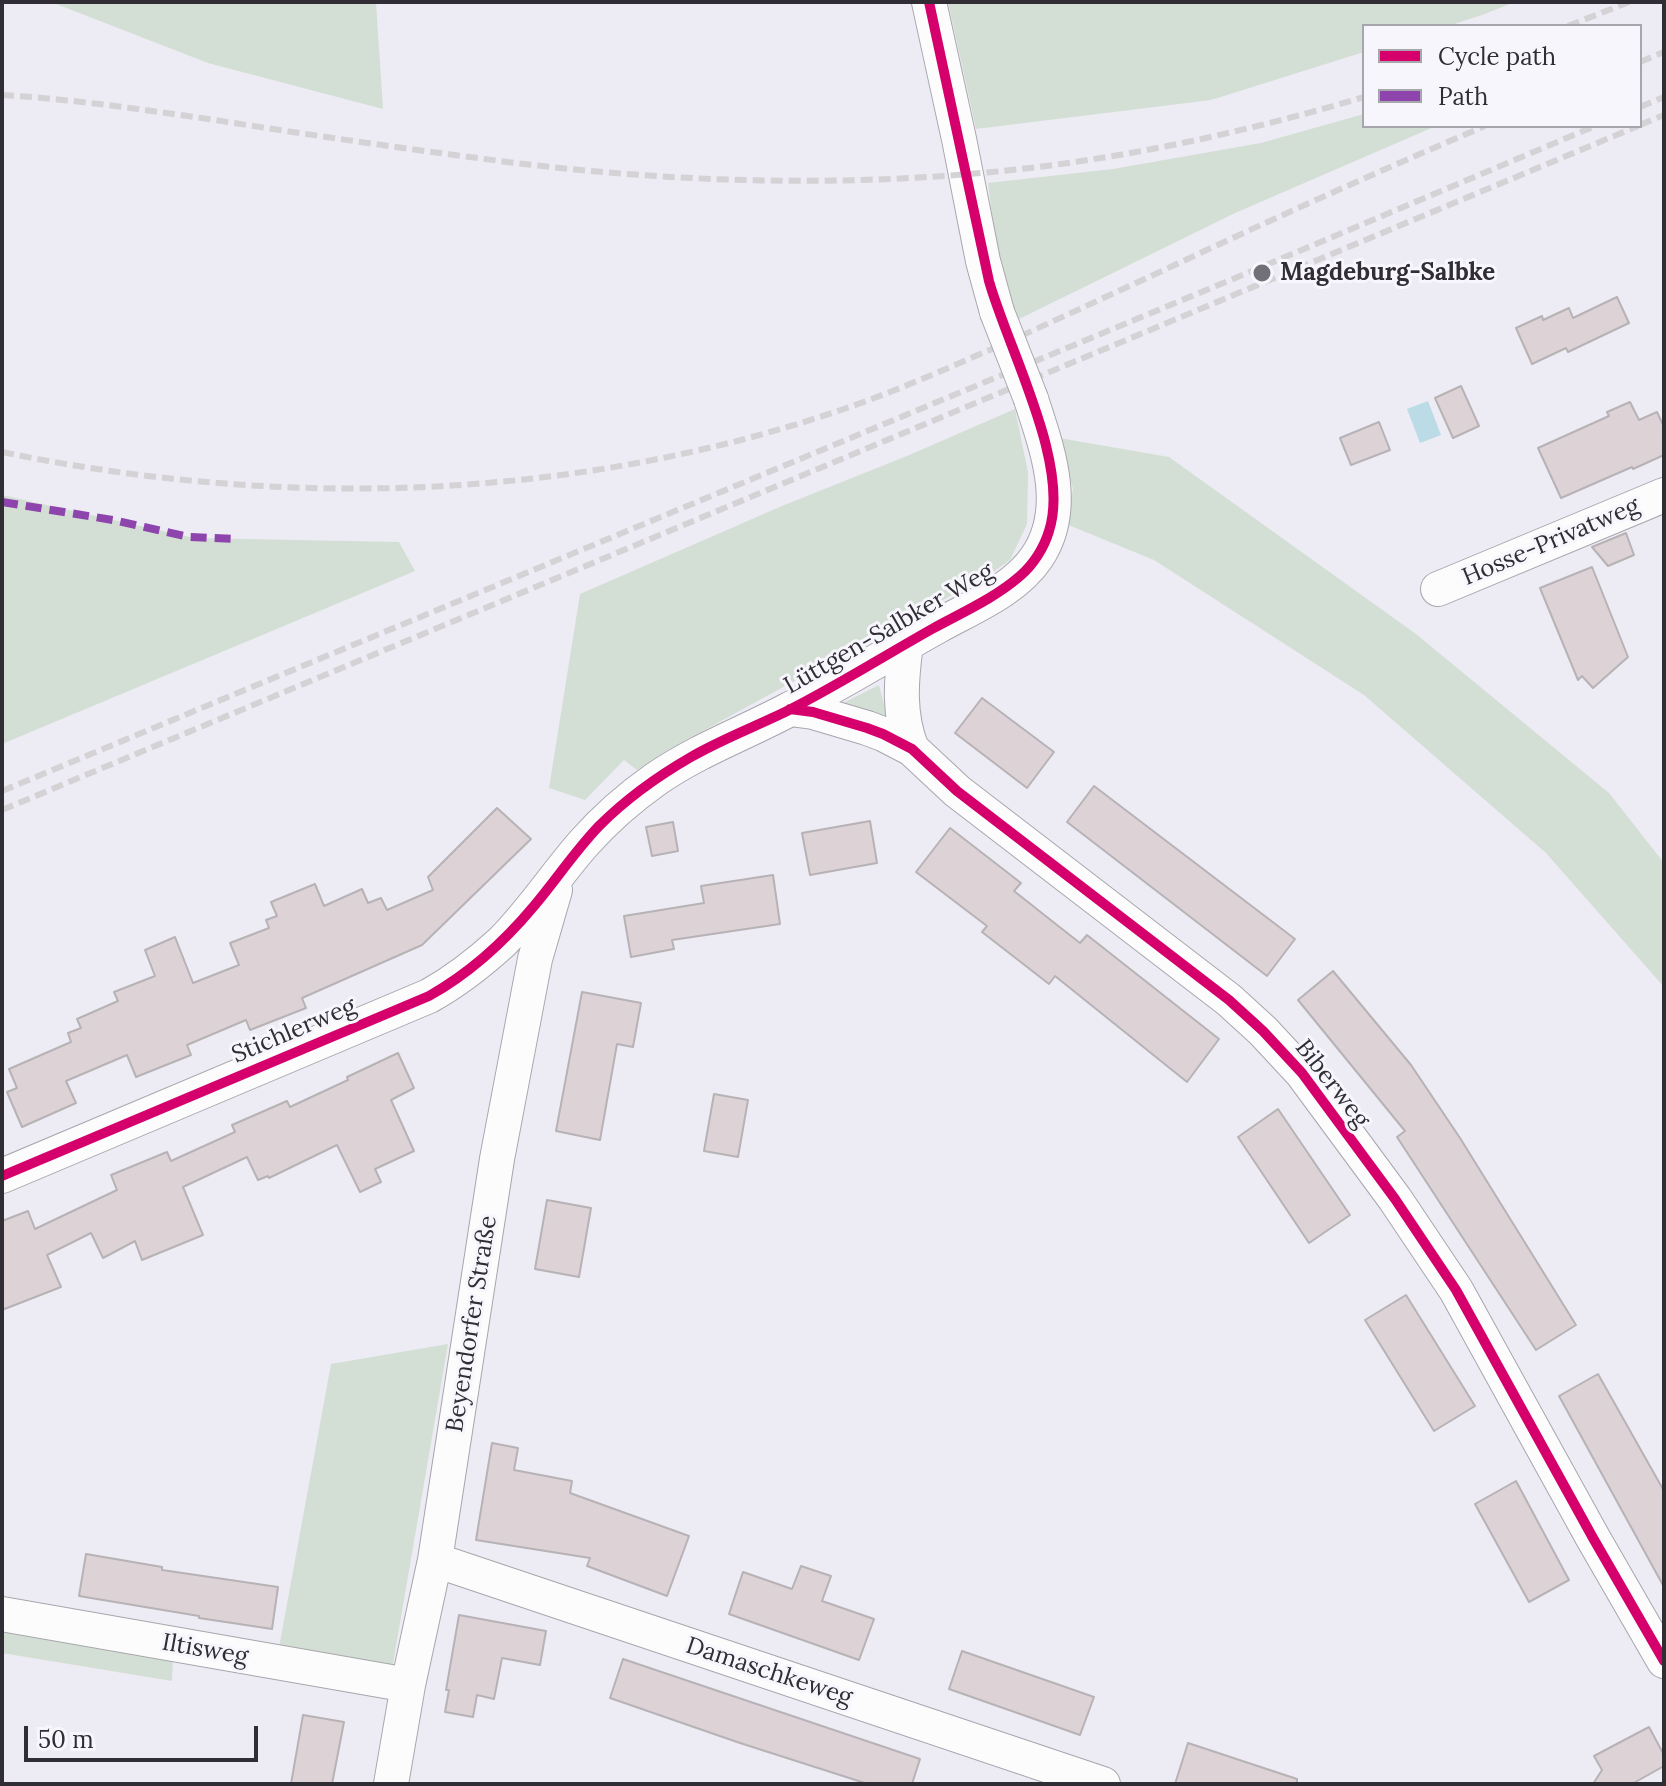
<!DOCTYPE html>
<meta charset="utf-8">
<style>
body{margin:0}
#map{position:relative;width:1666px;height:1786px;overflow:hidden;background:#edebf4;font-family:Lora,serif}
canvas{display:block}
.frame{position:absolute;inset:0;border:4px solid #302e34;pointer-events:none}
.legend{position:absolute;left:1362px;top:24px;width:280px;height:104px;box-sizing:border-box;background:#f8f6fd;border:2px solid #a8a6ad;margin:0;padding:10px 14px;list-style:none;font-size:24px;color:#302e34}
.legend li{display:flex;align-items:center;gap:16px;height:40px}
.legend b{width:40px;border:2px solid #a8a6ad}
.scale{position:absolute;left:24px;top:1726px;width:234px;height:36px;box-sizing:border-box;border:4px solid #302e34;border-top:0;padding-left:10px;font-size:24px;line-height:28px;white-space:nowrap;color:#302e34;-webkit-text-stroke:6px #f8f6fd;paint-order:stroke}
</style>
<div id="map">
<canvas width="1666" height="1786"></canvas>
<div class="frame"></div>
<ul class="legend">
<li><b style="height:10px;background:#d6006c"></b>Cycle path</li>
<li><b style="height:10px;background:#8e44ad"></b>Path</li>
</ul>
<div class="scale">50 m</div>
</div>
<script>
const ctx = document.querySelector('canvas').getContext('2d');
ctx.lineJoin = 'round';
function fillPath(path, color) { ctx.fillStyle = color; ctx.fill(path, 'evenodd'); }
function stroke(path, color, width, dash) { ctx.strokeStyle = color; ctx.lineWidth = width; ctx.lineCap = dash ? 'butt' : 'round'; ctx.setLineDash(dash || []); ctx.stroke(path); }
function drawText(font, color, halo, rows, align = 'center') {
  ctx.font = font + ' Lora,serif'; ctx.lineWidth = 6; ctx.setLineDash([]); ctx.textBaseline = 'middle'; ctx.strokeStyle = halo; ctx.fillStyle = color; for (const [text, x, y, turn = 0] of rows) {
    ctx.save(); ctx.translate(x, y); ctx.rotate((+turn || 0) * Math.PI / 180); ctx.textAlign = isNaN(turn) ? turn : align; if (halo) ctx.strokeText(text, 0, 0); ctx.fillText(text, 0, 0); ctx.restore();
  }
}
fillPath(new Path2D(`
 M51,2h325l7,107 -175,-46z
 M948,2h567l-33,13 -34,11h-84v26l-153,48 -235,29z
 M1364,114v12h72l-201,87 -220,108 -18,-64 -9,-74 125,-14 148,-26z
 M1015,409l13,63 -1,52 -17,36 -23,16 -321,175 -29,19 -13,-10 -39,40 -36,-12 31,-194 202,-88 125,-50z
 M1059,438l110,19 247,177 193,159 55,70v124l-118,-134 -182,-158 -210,-135 -88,-36 7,-35z
 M2,495l192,43 205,4 16,29 -413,173z
 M879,685l9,35 -55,-12z
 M448,1344l-57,331 -113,-22 53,-289z
 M2,1628l171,30 -1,23 -170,-28z`), '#d3dfd4');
fillPath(new Path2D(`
 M1428,401l13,34 -21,8 -13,-34z`), '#bbdbe7');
const building = new Path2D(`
 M1617,297l12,26 -61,29 -2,-4 -34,16 -16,-36 26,-12 1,4 26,-12 4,10z
 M1461,386l18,40 -26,12 -18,-40z
 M1630,402l9,18 18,-8 7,15v28l-31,14 -1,-2 -71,31 -23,-50 71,-32 -2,-4z
 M1379,422l11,28 -39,15 -11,-27z
 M1626,533l8,22 -26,11 -16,-19z
 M1592,567l36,90 -35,31 -11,-12 -4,4 -38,-92z
 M982,698l72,54 -27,36 -72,-55z
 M1094,786l201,153 -28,37 -200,-154z
 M497,808l34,31 -109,106 -120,53 4,10 -56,22 -4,-10 -59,25 4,10 -55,22 -9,-22 -61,26 10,22 -54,24 -15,-35 10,-4 -8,-19 62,-27 -3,-9 13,-5 -4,-9 41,-18 -4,-9 41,-16 -10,-26 30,-13 18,46 46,-18 -9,-22 39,-15 -3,-8 11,-4 -6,-14 44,-18 9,22 38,-17 6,14 13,-5 6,12 46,-20 -5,-13z
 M870,821l7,42 -67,12 -8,-42z
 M673,822l5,29 -26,5 -6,-29z
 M950,828l71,55 -7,8 43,34 23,18 7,-8 132,104 -32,43 -132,-106 -6,8 -67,-52 5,-6 -71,-54z
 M773,875l7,49 -108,16 2,9 -43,8 -7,-41 80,-13 -3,-17z
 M1333,971l78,94 49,73 116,187 -40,25 -139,-213 8,-6 -107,-131z
 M582,992l59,11 -8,44 -16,-3 -17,96 -44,-9z
 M398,1053l16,35 -23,12 23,51 -39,18 6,13 -21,10 -23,-47 -68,33 -1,-2 -10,4 -11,-23 -64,30 20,48 -61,25 -7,-19 -32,17 -12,-25 -44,22 14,32 -59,23v-89l26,-10 7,18 82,-39 -6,-15 56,-23 4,9 64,-29 -3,-7 55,-24 3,6 58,-27 -1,-3z
 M714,1094l34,6 -10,57 -34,-6z
 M1278,1109l72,106 -41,28 -71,-106z
 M547,1200l44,8 -12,69 -44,-8z
 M1406,1295l69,111 -41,25 -69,-111z
 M1598,1374l66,117v96l-105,-191z
 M492,1443l26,5 -4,22 58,11 -2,12 119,43 -22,60 -80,-30 3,-8 -114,-18z
 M1516,1481l53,99 -40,22 -54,-98z
 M86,1554l76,13v3l116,17 -6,42 -73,-11v-2l-120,-20z
 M801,1566l30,10 -9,25 52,18 -15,41 -130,-46 14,-42 49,17z
 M459,1615l87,16 -6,34 -38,-7 -8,41 -17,-4 -4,22 -28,-5 4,-22h-3z
 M962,1651l132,46 -14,38 -131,-46z
 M623,1659l297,100 -8,25h-44l-128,-41 -130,-45z
 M303,1715l41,7 -12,62h-41z
 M1649,1727l15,28v11l-32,18h-39l9,-14 -8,-14z
 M1188,1743l109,36v5h-122z`);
fillPath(building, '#ddd3d6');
stroke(building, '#b7b2b5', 2);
const minor = new Path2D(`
 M929,2l30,137 24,122 14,51
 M1438,589l226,-94
 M906,644c-5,36 -8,71 6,105
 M790,709l23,3 54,16 16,6 29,15 45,42 272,209 34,31 39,42 93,126 61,91 137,248 71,123
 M2,1176l427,-180c27,-15 50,-33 73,-54 30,-30 53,-66 81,-98 22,-25 46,-46 73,-65 42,-29 89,-46 134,-70 50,-25 99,-56 148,-83 34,-19 77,-36 99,-69 33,-49 10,-108 -6,-158
 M435,1560l668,224
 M2,1614l406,71
 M391,1784l17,-99 27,-125 62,-401 38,-200 20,-69`);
stroke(minor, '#a8a6ad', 36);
stroke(minor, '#fcfcfd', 34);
stroke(new Path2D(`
 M1568,26l61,-24
 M1640,62l24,-10
 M2,95c69,4 137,14 206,24 102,16 205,31 308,44 157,19 318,24 476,9 126,-12 251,-39 372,-75
 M1640,107l24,-10
 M1640,125l24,-10
 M2,452c276,57 564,50 833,-40 57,-19 111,-43 166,-67 55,-25 109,-50 163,-75 106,-50 213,-98 321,-144
 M2,791l1238,-515 355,-150
 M2,810l1636,-684`), '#d4d2d5', 6, [12, 6]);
const minorBridge = new Path2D(`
 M997,312l34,87`);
stroke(minorBridge, '#a8a6ad', 36, []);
stroke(minorBridge, '#fcfcfd', 34);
stroke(new Path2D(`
 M2,502l111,18 76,17 47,2`), '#8e44ad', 8, [16, 8]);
stroke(new Path2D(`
 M790,709l23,3 54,16 16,6 29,15 45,42 272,209 34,31 39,42 93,126 61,91 137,248 71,123
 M2,1176l427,-180c41,-23 75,-54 105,-90 22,-26 41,-55 65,-80 27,-27 59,-50 92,-69 31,-18 66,-31 98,-47 49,-25 95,-54 143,-81 29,-16 63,-31 88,-53 13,-11 24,-28 29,-45 22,-67 -41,-182 -60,-250l-60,-279`), '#d6006c', 10);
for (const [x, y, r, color] of [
 [1262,273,10,"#727077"]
]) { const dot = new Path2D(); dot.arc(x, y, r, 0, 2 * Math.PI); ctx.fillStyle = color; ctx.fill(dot); stroke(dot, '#f8f6fd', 3); }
drawText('bold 24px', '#302e34', '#f8f6fd', [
 ["Magdeburg-Salbke",1280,273]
], 'left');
drawText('24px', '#302e34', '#f8f6fd', [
 ["Hosse-Privatweg",1551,542,-23],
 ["Lüttgen-Salbker Weg",889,629,-30],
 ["Stichlerweg",294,1031,-23],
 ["Biberweg",1332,1084,52],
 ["Beyendorfer Straße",472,1324,-81],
 ["Iltisweg",205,1650,10],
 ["Damaschkeweg",769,1672,18]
]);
</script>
